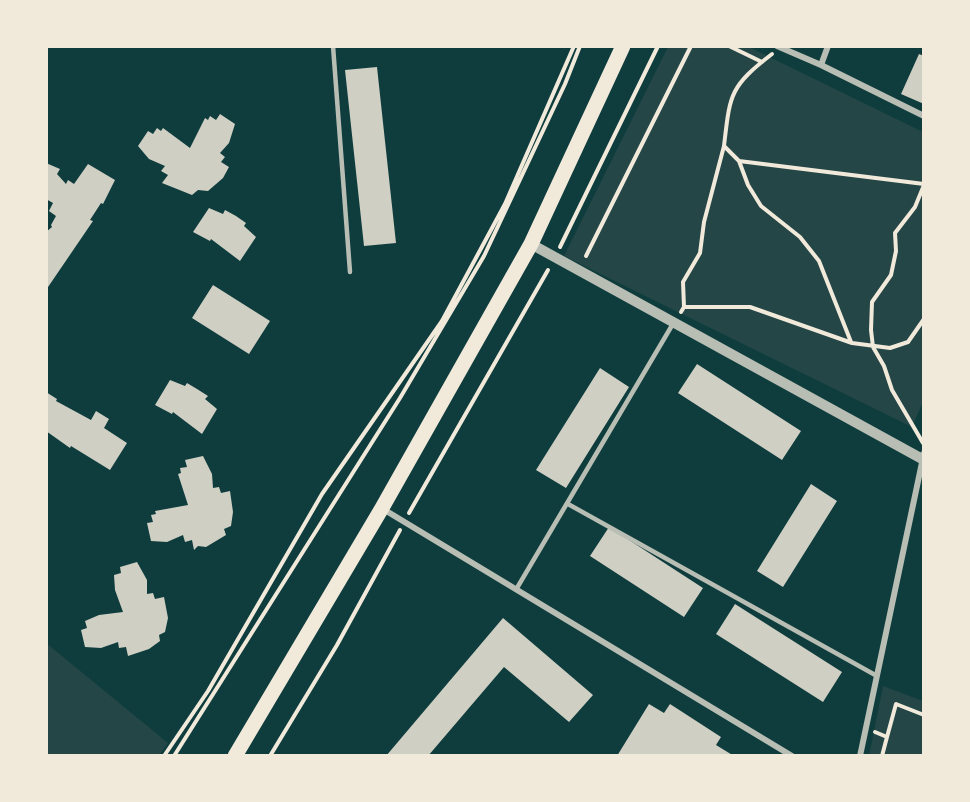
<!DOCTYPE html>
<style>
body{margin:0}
#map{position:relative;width:970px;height:802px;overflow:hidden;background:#0f3d3e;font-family:Commissioner,sans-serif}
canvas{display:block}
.frame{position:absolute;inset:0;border:48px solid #f1e9da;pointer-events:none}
</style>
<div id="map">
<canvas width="970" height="802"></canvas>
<div class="frame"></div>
</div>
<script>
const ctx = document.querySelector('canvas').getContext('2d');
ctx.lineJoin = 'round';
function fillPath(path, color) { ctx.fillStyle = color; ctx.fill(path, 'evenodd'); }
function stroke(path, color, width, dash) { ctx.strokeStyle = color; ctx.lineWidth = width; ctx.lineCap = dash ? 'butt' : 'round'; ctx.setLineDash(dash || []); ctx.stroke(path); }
fillPath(new Path2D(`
 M668,47h81l174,85v270l-11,25 -348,-171z
 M46,643l122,100 -9,12h-112z
 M883,686l40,15v54l-54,1z`), '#244646');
fillPath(new Path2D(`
 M919,54l5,2v48l-23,-10z
 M377,67l19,176 -32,3 -19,-176z
 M220,114l15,10 -6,19 -9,10 5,4 -4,5 8,5 -6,11 -15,13 -10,-1 -6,5 -30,-12 6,-8 -7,-4 4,-5 -16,-7 -11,-13 10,-15 5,3 4,-6 4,3 2,-3 27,20 15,-30 3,2 2,-4 6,4z
 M46,163l14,6 -3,5 9,10 2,-4 6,4 14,-20 27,16 -12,24 -2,-1 -11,17 3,1 -47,69v-58l6,-5 -1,-2 5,-9 -7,-5 4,-8 -7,-4z
 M209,208l14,6 2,-4 11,6 10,7 -2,3 12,11 -16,24 -29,-22 -1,2 -17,-9z
 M213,285l57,36 -21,33 -57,-36z
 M697,364l104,67 -19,29 -104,-67z
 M600,368l29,19 -63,101 -30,-18z
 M170,380l15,6 2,-3 10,6 11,7 -3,3 12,10 -15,25 -29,-22 -1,2 -17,-9z
 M46,392l11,7 -1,2 35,19 5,-9 13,8 -5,9 23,15 -17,27 -39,-24 -1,2 -24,-17z
 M203,456l9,18 1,14 6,-1 2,6 9,-2 3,21 -2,14 -7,3 2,6 -20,12 -8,-1 -4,4 -2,-10 -7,2 -2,-7 -16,7 -16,-1 -4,-18 6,-1 -2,-7 5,-1 -1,-3 33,-6 -10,-31 3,-1 -1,-5 7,-1 -2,-7z
 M811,484l26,17 -54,86 -26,-16z
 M609,527l94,61 -19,29 -94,-61z
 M137,562l10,18v14l6,-1 2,6 9,-2 4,21 -3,14 -6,3 1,6 -11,8 -21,7 -2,-9 -7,1 -1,-6 -17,6 -16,-1 -4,-17 6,-2 -2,-7 14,-6 24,-3 -8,-22 -1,-15 7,-2 -1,-6z
 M735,604l107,68 -19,30 -107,-68z
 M503,618l90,77 -24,27 -65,-55 -76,89h-42z
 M649,704l15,9 6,-9 51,33 -5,8 18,11h-117z`), '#cfcfc3');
stroke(new Path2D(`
 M729,46l33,16
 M772,54c-43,33 -42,41 -48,92l15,15 185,23
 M739,161l9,24 13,21 39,31 19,24 32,81
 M560,247l98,-201
 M586,256l105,-210
 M684,307l-1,-25 17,-29 4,-31 20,-76
 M681,312l3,-5h66l102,36 38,5 18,-6 16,-23
 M923,443l-31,-53 -8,-24 -11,-19 -2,-17 1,-28 19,-27 5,-24 -1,-18 20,-26 9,-22
 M409,513l139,-243
 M875,732l12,5 9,-33 28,11
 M46,755l1,1
 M164,756l44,-65 114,-197 120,-173 63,-117 69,-158
 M174,756l226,-358 84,-142 81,-172 15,-38
 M270,756l67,-111 63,-115
 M882,756l5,-19`), '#f1e9da', 4);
stroke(new Path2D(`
 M333,46l17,226
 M568,504l309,172
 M517,588l157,-266`), '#b8beb3', 4.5);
stroke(new Path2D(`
 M777,46l44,19
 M828,46l-7,19 103,51
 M383,509l409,247
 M860,756l64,-303`), '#b8beb3', 6);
stroke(new Path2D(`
 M531,244l393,216`), '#b8beb3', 10);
stroke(new Path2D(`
 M235,756l147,-248 149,-264 92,-198`), '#f1e9da', 15);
</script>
